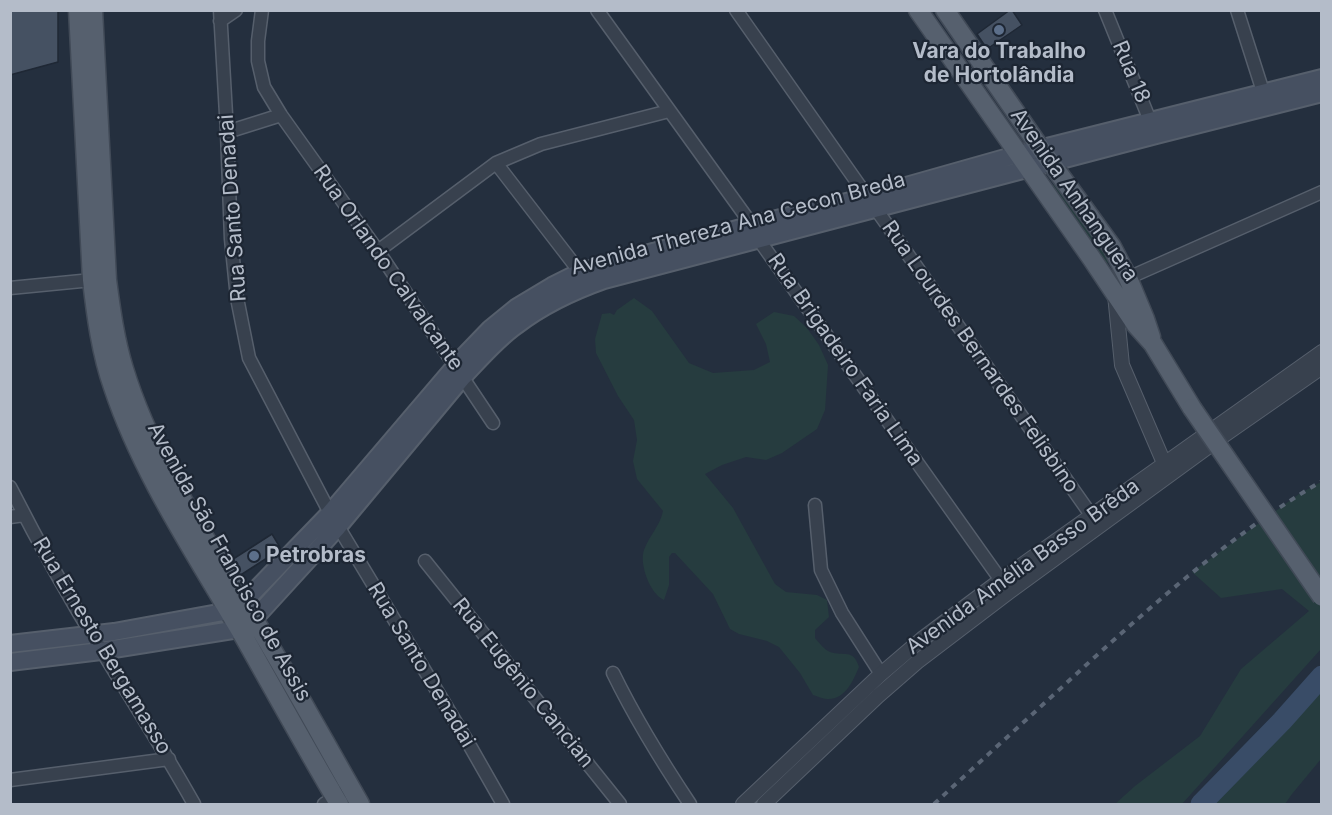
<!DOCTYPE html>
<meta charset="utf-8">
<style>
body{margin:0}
#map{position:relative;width:1332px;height:815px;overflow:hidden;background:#242f3e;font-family:Inter,sans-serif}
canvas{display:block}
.frame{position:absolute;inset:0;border:12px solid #b4bcc9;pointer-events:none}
</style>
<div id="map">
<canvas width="1332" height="815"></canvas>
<div class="frame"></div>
</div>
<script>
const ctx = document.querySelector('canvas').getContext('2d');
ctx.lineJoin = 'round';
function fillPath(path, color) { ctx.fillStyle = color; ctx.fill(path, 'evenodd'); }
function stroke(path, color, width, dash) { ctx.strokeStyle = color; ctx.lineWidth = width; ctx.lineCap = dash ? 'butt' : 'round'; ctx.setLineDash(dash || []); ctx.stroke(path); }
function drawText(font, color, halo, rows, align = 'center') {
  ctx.font = font + ' Inter,sans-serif'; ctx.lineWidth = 4.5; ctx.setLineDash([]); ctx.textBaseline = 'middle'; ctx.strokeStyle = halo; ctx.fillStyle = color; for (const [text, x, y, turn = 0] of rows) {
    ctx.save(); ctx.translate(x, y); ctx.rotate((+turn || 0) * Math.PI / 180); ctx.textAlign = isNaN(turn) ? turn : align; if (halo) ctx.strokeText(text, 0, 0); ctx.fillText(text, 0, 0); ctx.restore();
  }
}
fillPath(new Path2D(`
 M1055,184l52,70 5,10 -11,-3 -52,-74z
 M634,298l18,13 37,52 24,10 41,-3 16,-8 -4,-18 -10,-20 18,-12 20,4 13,12 12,17 9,20 -3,45 -8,19 -35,24 -16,7 -20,-3 -24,8 -17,9 28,34 42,76 11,8 31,3 10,5 2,17 -14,13v8c4,5 10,12 15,14 14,5 23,-4 29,15 -6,14 -14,33 -32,32 -4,0 -10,-3 -14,-4l-13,-22 -21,-26 -12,-6 -28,-7 -9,-5 -17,-35 -38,-41h-3l-3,4v28l-5,15c-14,-6 -25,-36 -20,-50 5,-14 16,-24 19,-39l-26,-32 -4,-18 4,-21 -3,-20 -16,-24 -22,-43 -1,-14 7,-25 8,-1 4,2 3,-5z
 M1321,482v167l-139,155h-67l20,-18 65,-50 41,-67 68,-58 -27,-22 -61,9 -29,-26 107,-78z
 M1321,679v80l-29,35 -7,10h-77z`), '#263c3f');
stroke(new Path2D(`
 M1201,804l81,-83 40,-45`), '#394c67', 21);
const building = new Path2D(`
 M10,10h48v52l-48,13z
 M1010,10h2l10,15 -35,24 -10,-15z
 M272,534l9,15 -45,29 -9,-15z`);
fillPath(building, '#455162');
stroke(building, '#1f2835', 1.5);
const minor = new Path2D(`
 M220,10l7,122 4,107 6,59 12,60 81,155 136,226 37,65
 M262,10l-4,31v20l6,26 17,28 97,136 115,172
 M597,10l155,215 7,15 246,346
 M736,10l360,512
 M1105,10l48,118
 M1237,10l29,91
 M220,21l16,-11
 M227,132l54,-17
 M496,163l84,109
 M378,251l118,-88 45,-19 128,-33
 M1128,278l194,-86
 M10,288l82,-8
 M10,487c28,55 59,111 92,164 31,51 63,101 92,153
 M815,505l6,65 21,43 39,61
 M10,517l14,-2
 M425,561l195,243
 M613,673c22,45 49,89 77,131
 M10,780l159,-21
 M324,804l26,-17`);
const tertiary = new Path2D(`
 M1115,295l7,70 42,98
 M743,804l138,-130 41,-35 79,-59 321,-228
 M764,804l114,-108 39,-34 92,-70 211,-154 102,-71`);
const secondary = new Path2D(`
 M10,644l104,-12 115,-21 15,-9 86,-89 133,-156 27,-28 27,-22 35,-21 28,-14 172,-47 115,-28 152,-43 303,-76
 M10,662l91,-11 138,-22 15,-10 84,-92 125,-150c16,-17 35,-39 54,-52 26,-20 56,-34 87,-45l552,-145 166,-42`);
const primary = new Path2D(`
 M78,10l14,270c4,35 9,73 21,107 29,87 81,164 127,243 33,58 65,117 99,174
 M93,10l14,270c4,30 8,60 17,89 27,89 83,171 130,250 37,61 71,124 106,185
 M918,10l174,249 44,66 17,19 39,64
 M945,10l96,139 71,98 16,31 17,41 6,18`);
stroke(minor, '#565f6c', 15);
stroke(tertiary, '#565f6c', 16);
stroke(secondary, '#565f6c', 20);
stroke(primary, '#414a57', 21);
stroke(minor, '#38414e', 12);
stroke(tertiary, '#38414e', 14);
stroke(secondary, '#465061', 16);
stroke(primary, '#56606e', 18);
stroke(new Path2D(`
 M934,804c50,-46 101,-92 151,-138 74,-67 150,-134 237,-185`), '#5a6575', 4, [6, 6]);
const primaryBridge = new Path2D(`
 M1192,408l130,189`);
stroke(primaryBridge, '#414a57', 21, []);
stroke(primaryBridge, '#56606e', 18);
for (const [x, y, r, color] of [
 [999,30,6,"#5c6f8a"],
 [254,556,6,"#5c6f8a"]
]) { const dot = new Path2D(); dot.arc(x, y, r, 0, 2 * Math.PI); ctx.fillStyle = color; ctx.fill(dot); stroke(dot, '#1d2633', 2); }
drawText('bold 21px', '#b4bcc9', '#1d2633', [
 ["Vara do Trabalho",999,52],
 ["de Hortolândia",999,76],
 ["Petrobras",266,556,"left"]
]);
drawText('21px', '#b4bcc9', '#1d2633', [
 ["Rua 18",1131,72,67],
 ["Avenida Anhanguera",1074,195,55],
 ["Rua Santo Denadai",233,208,-94],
 ["Avenida Thereza Ana Cecon Breda",738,224,-15],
 ["Rua Orlando Calvalcante",388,268,55],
 ["Rua Lourdes Bernardes Felisbino",980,357,55],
 ["Rua Brigadeiro Faria Lima",845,360,55],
 ["Avenida São Francisco de Assis",229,562,61],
 ["Avenida Amélia Basso Brêda",1023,567,-36],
 ["Rua Ernesto Bergamasso",102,646,59],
 ["Rua Santo Denadai",421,665,59],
 ["Rua Eugênio Cancian",523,683,51]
]);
</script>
